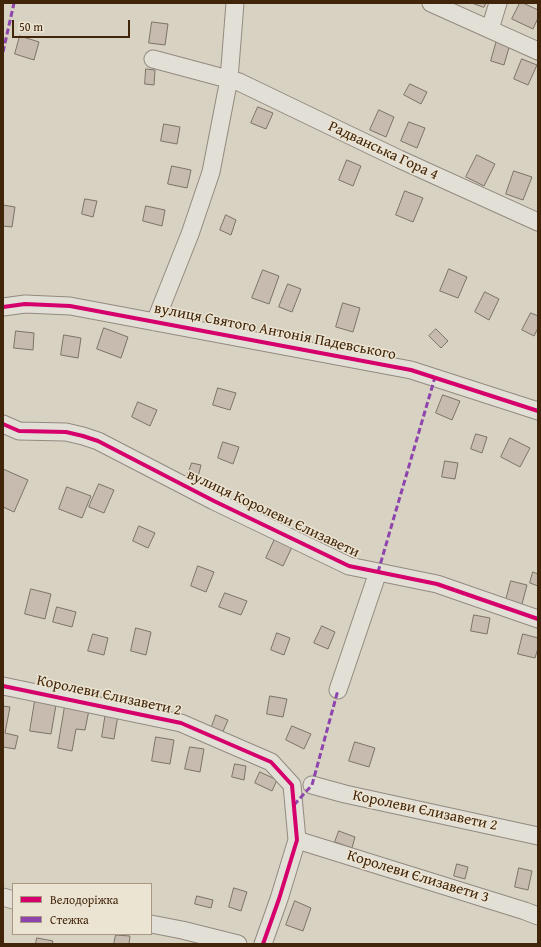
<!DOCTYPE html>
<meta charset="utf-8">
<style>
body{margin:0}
#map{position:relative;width:541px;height:947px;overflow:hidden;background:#d8d2c3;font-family:"Gentium Book Plus",serif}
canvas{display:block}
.frame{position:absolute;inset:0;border:4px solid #41250a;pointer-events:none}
.legend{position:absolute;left:12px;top:883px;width:140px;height:52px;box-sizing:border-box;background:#ece4d2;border:1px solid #a89882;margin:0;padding:5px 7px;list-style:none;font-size:12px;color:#41250a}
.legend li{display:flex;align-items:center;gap:8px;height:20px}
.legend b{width:20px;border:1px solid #a89882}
.scale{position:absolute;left:12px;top:20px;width:118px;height:18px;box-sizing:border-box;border:2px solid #41250a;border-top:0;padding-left:5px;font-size:12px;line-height:14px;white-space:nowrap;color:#41250a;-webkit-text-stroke:3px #ece4d2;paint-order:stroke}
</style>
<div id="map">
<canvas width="541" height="947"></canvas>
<div class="frame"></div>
<ul class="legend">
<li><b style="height:5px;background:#d6006c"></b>Велодоріжка</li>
<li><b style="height:5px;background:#8e44ad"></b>Стежка</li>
</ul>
<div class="scale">50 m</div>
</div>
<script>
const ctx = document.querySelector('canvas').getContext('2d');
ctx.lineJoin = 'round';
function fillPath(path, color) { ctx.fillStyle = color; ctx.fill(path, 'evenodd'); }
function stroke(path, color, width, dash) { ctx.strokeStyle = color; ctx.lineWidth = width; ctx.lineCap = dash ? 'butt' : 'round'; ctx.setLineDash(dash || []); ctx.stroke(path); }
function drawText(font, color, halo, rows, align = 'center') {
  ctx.font = font + ' "Gentium Book Plus",serif'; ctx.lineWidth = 3; ctx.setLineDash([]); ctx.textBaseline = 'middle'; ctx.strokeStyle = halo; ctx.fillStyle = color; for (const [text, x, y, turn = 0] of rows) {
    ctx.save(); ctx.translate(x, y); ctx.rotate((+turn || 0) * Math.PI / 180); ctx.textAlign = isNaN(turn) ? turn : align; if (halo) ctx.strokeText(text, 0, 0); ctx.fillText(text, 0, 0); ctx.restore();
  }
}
const building = new Path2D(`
 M472,3h14l-2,4z
 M520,3h3l15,7v8l-5,11 -21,-10z
 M152,22l16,2 -3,21 -16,-2z
 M20,36l19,6 -5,18 -19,-6z
 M497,40l13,4 -6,21 -13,-4z
 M522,59l15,6 -9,20 -14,-6z
 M146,69l9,1 -1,15 -9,-1z
 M410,84l17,8 -6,12 -17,-9z
 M258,107l15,6 -7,16 -15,-6z
 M379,110l15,7 -8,20 -16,-7z
 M409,122l16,6 -8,20 -16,-7z
 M164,124l16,3 -3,17 -16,-3z
 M477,155l18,9 -11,22 -18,-9z
 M347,160l14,6 -8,20 -14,-6z
 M172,166l19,4 -4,18 -19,-4z
 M514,171l18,6 -9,23 -17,-6z
 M405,191l18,7 -10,24 -17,-7z
 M85,199l12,2 -4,16 -11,-3z
 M3,205l12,2 -3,20 -9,-1z
 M146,206l19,4 -3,16 -19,-5z
 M226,215l10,5 -5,15 -11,-5z
 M449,269l18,8 -9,21 -18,-7z
 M263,270l16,6 -10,28 -17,-6z
 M288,284l13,5 -9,23 -13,-5z
 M485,292l14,7 -10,21 -14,-8z
 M343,303l17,5 -7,24 -17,-5z
 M531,313l7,3v12l-4,8 -12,-6z
 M104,328l24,9 -7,21 -24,-9z
 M436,329l12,12 -7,7 -12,-12z
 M16,331l18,2 -1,17 -19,-2z
 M64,335l17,3 -3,20 -17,-3z
 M218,388l18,5 -6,17 -17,-5z
 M443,395l17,6 -8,19 -16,-7z
 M138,402l19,8 -7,16 -18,-9z
 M476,434l11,3 -5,16 -11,-4z
 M510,438l20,10 -10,19 -19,-10z
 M223,442l16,5 -6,17 -15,-6z
 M445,461l13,2 -3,16 -13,-2z
 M192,463l9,2 -3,12 -10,-3z
 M3,469l25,11 -14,32 -11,-5z
 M99,484l15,6 -10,23 -15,-6z
 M67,487l24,9 -9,22 -23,-9z
 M139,526l16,7 -7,15 -15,-7z
 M275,539l17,8 -9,19 -17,-8z
 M198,566l16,6 -8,20 -15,-6z
 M533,572l5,2v12l-8,-3z
 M511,581l16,4 -5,19 -16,-4z
 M31,589l20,5 -6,25 -20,-5z
 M225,593l22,8 -6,14 -22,-8z
 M57,607l19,5 -4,15 -19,-5z
 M474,615l16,3 -3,16 -16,-3z
 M322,626l13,6 -7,17 -14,-6z
 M136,628l15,4 -5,23 -15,-4z
 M277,633l13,5 -6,17 -13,-5z
 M93,634l15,4 -4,17 -16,-4z
 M523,634l15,4v10l-3,10 -17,-4z
 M270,696l17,3 -4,18 -16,-3z
 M35,701l21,4 -5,29 -21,-3z
 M3,706l7,1 -5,26 13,3 -3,13 -12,-2z
 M65,706l24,4 -4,20 -9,-1 -4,22 -14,-3z
 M106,712l12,3 -4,24 -12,-2z
 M216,715l12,5 -7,16 -11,-4z
 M292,726l19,8 -7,15 -18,-9z
 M156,737l18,3 -4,24 -18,-3z
 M355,742l20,6 -6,19 -20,-6z
 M190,747l14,2 -4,23 -15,-3z
 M235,764l11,2 -2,14 -12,-3z
 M260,772l17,8 -5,11 -17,-8z
 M339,831l16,6 -3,11 -17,-6z
 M457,864l11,3 -3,12 -11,-3z
 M519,868l13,3 -4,19 -13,-3z
 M234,888l13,4 -6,19 -12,-4z
 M197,896l16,4 -2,8 -16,-4z
 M295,901l16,7 -8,23 -17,-6z
 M116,935l14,1 -1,8h-15z
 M37,938l16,3 -1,3h-16z`);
fillPath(building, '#c7baaf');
stroke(building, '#7b7367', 1);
const minor = new Path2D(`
 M431,3l107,48
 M490,29l8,-26
 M153,59l86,23 160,77 139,63
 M3,307l22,-3 45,2 341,64 127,41
 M155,322l35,-88 21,-62 18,-93 6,-76
 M3,424l16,7 47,1 17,4 15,5 116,60 135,65 88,18 101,35
 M3,686l178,37 90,39 21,23 5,55 -18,59 -16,45
 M338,690l40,-118
 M312,785l33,9 193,42
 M297,840l228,71 13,5
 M3,897l10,3
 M151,924l31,6 56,14`);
stroke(minor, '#928a7f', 19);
stroke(minor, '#e2dfd7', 17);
stroke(new Path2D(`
 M3,52l11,-49
 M378,572l57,-195
 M294,805l18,-20 26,-95`), '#8e44ad', 3, [6, 3]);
stroke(new Path2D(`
 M3,307l22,-3 45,2 341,64 127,41
 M3,424l16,7 47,1 17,4 15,5 116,60 135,65 88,18 101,35
 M3,686l178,37 90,39 21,23 5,55 -18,59 -16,45`), '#d6006c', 4);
drawText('15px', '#41250a', '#ece4d2', [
 ["Радванська Гора 4",383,151,25],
 ["вулиця Святого Антонія Падевського",275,332,11],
 ["вулиця Королеви Єлизавети",273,514,25],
 ["Королеви Єлизавети 2",109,696,12],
 ["Королеви Єлизавети 2",425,811,12],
 ["Королеви Єлизавети 3",418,877,17]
]);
</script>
